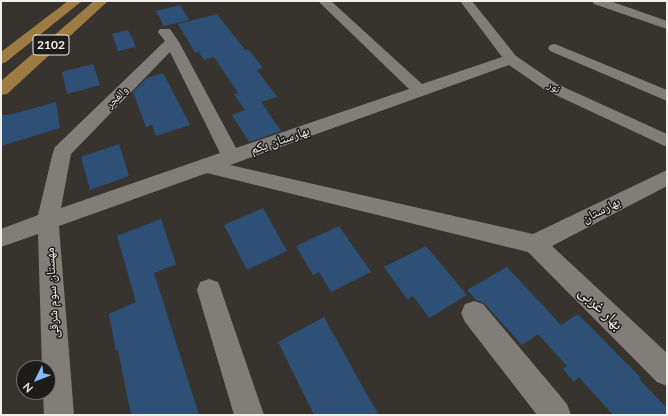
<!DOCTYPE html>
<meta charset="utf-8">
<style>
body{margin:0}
#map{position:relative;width:668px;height:416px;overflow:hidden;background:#373430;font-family:Lato,sans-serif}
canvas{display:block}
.frame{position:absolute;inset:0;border:2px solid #f2f0ed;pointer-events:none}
.north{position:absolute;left:16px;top:360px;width:40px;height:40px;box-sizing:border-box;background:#1d1c1a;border:1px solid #72716e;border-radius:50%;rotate:227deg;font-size:11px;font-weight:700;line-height:16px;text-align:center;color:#f2f0ed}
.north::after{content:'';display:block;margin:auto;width:14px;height:18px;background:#85bbfb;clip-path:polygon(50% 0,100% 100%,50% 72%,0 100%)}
</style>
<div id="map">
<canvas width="668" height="416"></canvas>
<div class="frame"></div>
<div class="north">N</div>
</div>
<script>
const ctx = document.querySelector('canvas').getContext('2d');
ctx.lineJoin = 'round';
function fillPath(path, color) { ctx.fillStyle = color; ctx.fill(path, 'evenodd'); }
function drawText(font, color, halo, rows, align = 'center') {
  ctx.font = font + ' Lato,"Noto Naskh Arabic",sans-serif'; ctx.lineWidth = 3; ctx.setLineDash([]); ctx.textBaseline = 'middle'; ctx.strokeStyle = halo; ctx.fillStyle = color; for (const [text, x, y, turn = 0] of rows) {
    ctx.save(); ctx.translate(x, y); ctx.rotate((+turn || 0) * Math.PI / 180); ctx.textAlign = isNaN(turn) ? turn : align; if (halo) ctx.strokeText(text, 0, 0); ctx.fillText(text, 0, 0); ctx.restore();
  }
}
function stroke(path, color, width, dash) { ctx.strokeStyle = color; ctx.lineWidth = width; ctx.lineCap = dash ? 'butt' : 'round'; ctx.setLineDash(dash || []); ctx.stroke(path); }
fillPath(new Path2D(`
 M180,5l9,15 -25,6 -8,-15z
 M217,14l28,36 3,-1 15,19 -6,2 20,27 -16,5 20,29 -32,11 -17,-27 13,-5 -11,-16 4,-1 -24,-36 -10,3 -5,-8 -4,1 -17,-29z
 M128,30l8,17 -18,4 -6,-17z
 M93,64l7,21 -33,9 -5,-22z
 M163,73l27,52 -34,11 -4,-11 -6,2 -13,-35 14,-14z
 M56,102l4,26 -59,18v-31h8z
 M119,144l10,32 -39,14 -9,-33z
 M263,208l24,43 -40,19 -23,-45z
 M161,219l15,45 -22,9 45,142h-68l-13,-65 -2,1 -7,-37 27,-12 -19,-66z
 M339,226l32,46 -40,20 -12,-20 -6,3 -17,-29z
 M426,246l41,49 -38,23 -16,-22 -6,3 -23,-32z
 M507,267l54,58 17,-11 63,64 -2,1 28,29v7h-54l-34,-38 -5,5 -11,-13 4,-3 -29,-32 -16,11 -38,-42 -8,-3 -9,-10z
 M324,317l42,76 13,22h-65l-36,-73z`), '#2e5077');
fillPath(new Path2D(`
 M318,1h13l91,83 80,-27 -42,-56h12l44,55 41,28 110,50v13l-122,-57 -36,-25 -279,100 303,69 134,-64v16l-115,60 115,107v33l-10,-4 -129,-130 -321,-79 -148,53 15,189h-30l-1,-23h5v-24h-6l-4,-134 -37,13v-18l37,-14 15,-63 2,-5 110,-106 -7,-9 2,-3h10l9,13 57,106 173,-59zM170,52l50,101 -159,55 10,-54z
 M592,1h18l57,20v8l-73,-25z
 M555,44l112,46v11l-117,-50 -2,-3 2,-3z
 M209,279l9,3 3,8 43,125h-30l-37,-125 3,-8z
 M474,301l9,3 84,100 4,11h-34l-72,-93 -4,-9 4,-9z`), '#817d78');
fillPath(new Path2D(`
 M68,1h14l-76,61 -5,2v-12z
 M94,1h14l-101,93 -6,1v-14z`), '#9f7b44');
drawText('11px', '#f2f0ed', '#1d1c1a', [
 ["نور",554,87,30],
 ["والفجر",117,97,-45]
]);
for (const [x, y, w] of [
 [51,45,36]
]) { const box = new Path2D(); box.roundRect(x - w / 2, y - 10, w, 20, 3); ctx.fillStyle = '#1d1c1a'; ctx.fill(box); stroke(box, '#f2f0ed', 1); }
drawText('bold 12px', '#f2f0ed', null, [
 ["2102",51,45]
]);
drawText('13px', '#f2f0ed', '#1d1c1a', [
 ["بهارستان یکم",280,140,-19],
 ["بهارستان",601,210,-27],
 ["مهستان سوم شرقی",52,293,-93]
]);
drawText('16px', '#f2f0ed', '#1d1c1a', [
 ["بهار غربی",601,308,44]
]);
</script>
